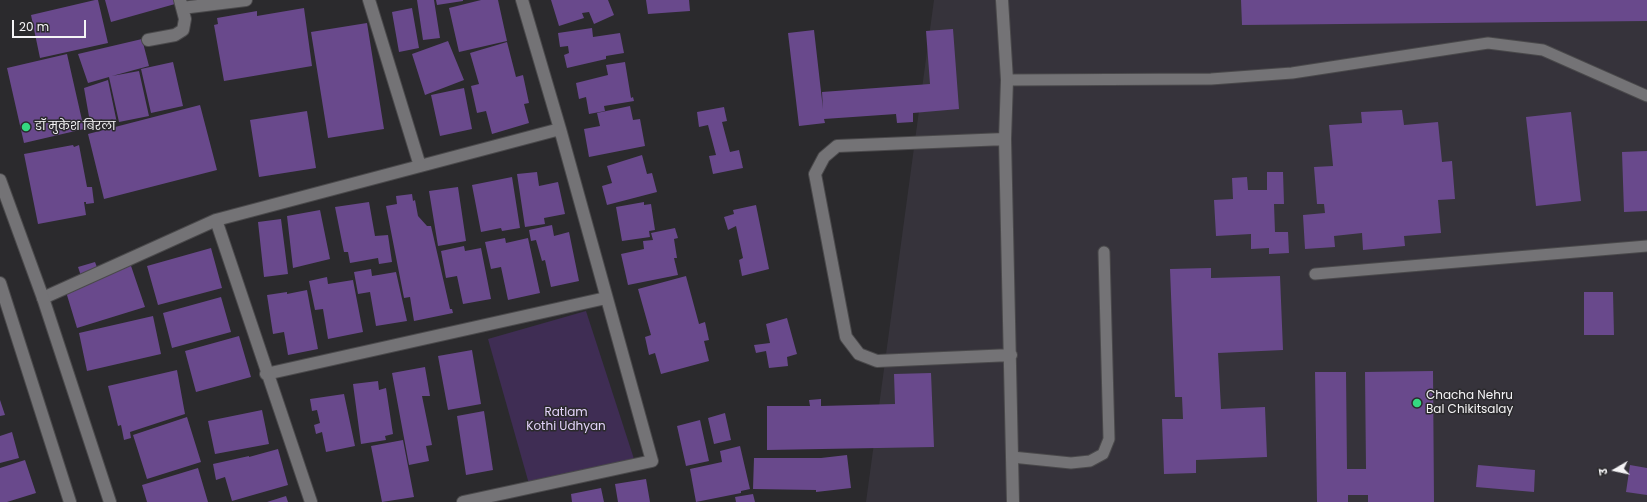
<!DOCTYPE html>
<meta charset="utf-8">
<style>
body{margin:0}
#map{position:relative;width:1647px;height:502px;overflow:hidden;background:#2b2a2d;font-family:Poppins,"Noto Sans Devanagari",sans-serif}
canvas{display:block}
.north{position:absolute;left:1595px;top:450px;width:40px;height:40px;-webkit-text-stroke:3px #2b2a2d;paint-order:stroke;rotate:261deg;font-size:11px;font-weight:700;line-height:16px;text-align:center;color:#f5f4f6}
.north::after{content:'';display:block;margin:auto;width:14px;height:18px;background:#f5f4f6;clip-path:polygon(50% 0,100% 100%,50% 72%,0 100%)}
.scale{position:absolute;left:12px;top:20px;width:74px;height:18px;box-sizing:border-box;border:2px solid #f5f4f6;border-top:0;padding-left:5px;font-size:12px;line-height:14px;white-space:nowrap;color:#f5f4f6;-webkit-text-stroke:3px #2b2a2d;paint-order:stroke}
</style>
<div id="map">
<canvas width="1647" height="502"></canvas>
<div class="north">उ</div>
<div class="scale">20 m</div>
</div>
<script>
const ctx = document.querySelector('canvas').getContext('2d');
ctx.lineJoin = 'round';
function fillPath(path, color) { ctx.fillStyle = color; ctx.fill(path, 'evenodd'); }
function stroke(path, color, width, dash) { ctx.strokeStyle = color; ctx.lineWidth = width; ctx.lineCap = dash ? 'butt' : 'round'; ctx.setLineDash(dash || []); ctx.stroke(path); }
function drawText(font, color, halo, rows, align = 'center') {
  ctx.font = font + ' Poppins,"Noto Sans Devanagari",sans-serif'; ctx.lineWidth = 3; ctx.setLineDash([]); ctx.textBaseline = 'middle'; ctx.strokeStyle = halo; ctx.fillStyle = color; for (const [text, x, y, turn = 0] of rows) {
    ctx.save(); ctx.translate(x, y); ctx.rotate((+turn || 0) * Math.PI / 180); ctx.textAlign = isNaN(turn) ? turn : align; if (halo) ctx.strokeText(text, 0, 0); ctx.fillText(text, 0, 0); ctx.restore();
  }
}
fillPath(new Path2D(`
 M934,0h713v502h-781z`), '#36333b');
fillPath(new Path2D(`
 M586,311l48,148 -105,25 -41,-145z`), '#3f2d54');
fillPath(new Path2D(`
 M95,0h3l10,43 -68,15 -9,-43z
 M105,0h69l1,4 -64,18z
 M417,0h17l6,38 -17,2z
 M436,0h27v1l-26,4z
 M481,0h17l9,41 -48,11 -10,-44z
 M551,0h57l6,15 -20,9 -5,-12 -7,1 2,5 -25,8z
 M646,0h43l1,11 -42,3z
 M1241,0h406v21l-405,4z
 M304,8l8,58 -88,15 -10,-56 4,-1 -1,-6 40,-7v5z
 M412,8l7,40 -20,4 -7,-40z
 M367,23l17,106 -56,9 -17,-106z
 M592,28l1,9 27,-4 4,20 -18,3v3l-39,9 -3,-13 5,-2 -1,-7 -8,1 -2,-14z
 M953,29l6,80 -46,4v9l-16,1 -1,-9 -72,5 1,4 -26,3 -11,-93 26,-3 9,79 -1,-17 108,-8 -4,-53z
 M142,39l7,27 -37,10 27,-5 10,45 -30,6 -10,-45 -21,6 -10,-29z
 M448,41l16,39 -39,15 -13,-41z
 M507,42l9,35 7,-2 6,28 -5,1 5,19 -37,11 -6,-23 -9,2 -6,-27 8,-2 -9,-31z
 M67,54l17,75 -60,14 -17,-75z
 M173,62l10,44 -32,7 -10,-44z
 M625,62l6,36 2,-1 1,4 -30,5 1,5 -16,3 -3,-17 -7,2 -3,-16 32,-8 -2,-10z
 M108,80l9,43 -26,5 -7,-40z
 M464,88l8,41 -32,7 -9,-41z
 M200,105l17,65 -113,29 -16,-65z
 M630,106l3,14 7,-1 5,27 -56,11 -5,-28 16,-3 -3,-13z
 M724,107l3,14 -5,1 8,30 9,-2 4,18 -30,6 -4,-18 7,-1 -8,-30 -9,2 -2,-15z
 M1402,110l2,15 34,-3 4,40 10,-1 3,38 -17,1 3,33 -37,3 1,10 -42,4 -1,-17 -28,3 1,11 -30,2 -2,-34 22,-2 -1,-9h-7l-3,-37 19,-1 -4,-41 33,-2 -1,-11z
 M307,111l9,57 -57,9 -9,-57z
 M1571,112l10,89 -45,5 -10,-89z
 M73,145l1,2 5,-2 8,42h5l2,16 -8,1v-2h-2l2,13 -48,9 -14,-70z
 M1647,151v60l-23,1 -2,-60z
 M642,155l5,19 5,-1 5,19 -50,13 -5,-19 10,-3 -5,-17z
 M537,172l2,14 19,-4 7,32 -21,4 1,6 -20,3 -8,-53z
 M1267,172h16l1,32h-10l1,28h13l1,21 -20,1v-6l-18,1v-15l-35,2 -2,-36 19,-1 -1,-21 15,-1 1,13h19z
 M512,177l8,51 -18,3 -1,-3 -20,4 -9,-47z
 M458,187l8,54 -28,5 -9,-55z
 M412,194l1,7 2,-1 3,16 9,10h4l19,83h2l1,4 -39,8 -4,-24 -6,1 -18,-92 11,-2 -1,-8z
 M369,202l6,34 13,-1 4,27 -13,2 -1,-6 -28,5 -2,-11h-4l-9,-45z
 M644,202v3l7,-1 4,26 -6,1 1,6 -28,4 -6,-34z
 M756,205l13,64 -27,7 -3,-16 4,-2 -7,-32 -8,4 -4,-13 10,-3 -1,-4z
 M320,210l10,49 -37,9 -6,-52z
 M281,219l7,55 -24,3 -6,-55z
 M552,225l2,11 15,-4 10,49 -28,6 -6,-27 -3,1 -6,-21 -5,1 -2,-11z
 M675,228l3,10 -4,1 3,19h-3l4,17 -50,10 -7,-31 23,-5 -1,-8 10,-1 -2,-7z
 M505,238l1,5 22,-5 12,55 -32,7 -7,-33 -10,2 -6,-27z
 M464,246l1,5 16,-3 10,51 -28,5 -6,-28 -11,2 -5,-27z
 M211,248l11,40 -64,17 -11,-39z
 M129,260l16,47 -68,21 -14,-46 18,-6 -3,-9 17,-5 3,8z
 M1211,268v10l69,-2 3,74 -65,3 3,56 44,-2 2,50 -71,3v13l-32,1 -2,-55h21l-1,-22h-7l-5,-128z
 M371,269l1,7 24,-4 11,49 -31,5 -6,-34 -12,2 -4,-22z
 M686,276l13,48 6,-2 4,18 -5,1 5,20 -48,13 -6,-21 -6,2 -4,-18 6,-2 -13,-46z
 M327,277l1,7 25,-4 10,52 -35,7 -5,-30 -8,1 -6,-29z
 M307,290l11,59 -30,6 -4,-23 -11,2 -6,-39 20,-3v2z
 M1584,292h29l1,43h-30z
 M221,297l10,35 -59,16 -9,-35z
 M153,316l8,38 -74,17 -8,-38z
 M787,318l10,36 -10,3 1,9 -19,2 -3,-17 -10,2 -2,-8 16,-2 -4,-19z
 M239,336l12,41 -55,15 -11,-41z
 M472,350l9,54 -33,6 -10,-54z
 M425,367l5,29h-8l10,49 -6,1 3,15 -20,4 -17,-92z
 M177,370l8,44 -55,18 1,6 -7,2 -3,-15 -3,1 -10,-40z
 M1433,371l1,131h-66v-7h-20v7h-31l-2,-130h31l1,97h19l-1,-97z
 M931,373l3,74 -167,3v-44h43l-1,-6 12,-1v7l74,-2 -1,-30z
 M378,381l1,9 7,-2 7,46 -8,2 1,4 -25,4 -8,-60z
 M344,394l11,52 -29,6 -4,-20 -6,2 -2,-9 6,-2 -3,-13 -5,1 -2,-12z
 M0,400l5,15 -5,1z
 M262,410l7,34 -54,10 -7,-33z
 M484,411l9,59 -27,5 -9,-59z
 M725,413l6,27 -17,4 -6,-26z
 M187,417l14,45 -54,17 -14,-44z
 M700,420l9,41 -23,5 -9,-40z
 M12,432l7,26 -19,5v-27z
 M403,440l11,57 -32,5 -11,-56z
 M740,446l10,43 -9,2v2l-45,9 -6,-33 32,-7 -2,-11z
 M278,449l10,36 -56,16 -7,-24 -9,3 -3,-16 36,-8v1z
 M847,455l4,33 -35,4v-2l-63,-1 1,-31h67z
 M25,460l11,33 -29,9h-7v-34z
 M1478,465l57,5 -1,22 -58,-5z
 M1630,465l17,3v27l-21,-3z
 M198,468l10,34h-61l-5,-17z
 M646,479l4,23h-32l-3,-18z
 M601,488l3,14h-32l-1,-8z
 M753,494l2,8h-19l-1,-5z
 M286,496l2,6h-21z`), '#69498c');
const lane = new Path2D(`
 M1007,80l204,-1 81,-6 196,-30 55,7 104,46
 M1315,274l332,-28
 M1012,457l59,6 19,-2 13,-7 6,-15 -5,-187`);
const street = new Path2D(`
 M369,0l51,166
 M1002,0l5,80 -2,59 8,363
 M182,8l64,-8
 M148,40l27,-5 8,-5 2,-11 -5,-19
 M1005,139l-168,7 -13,11 -9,17 31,163 13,17 18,7 134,-6
 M216,220l95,282
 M43,298l173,-78 344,-91
 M266,374l340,-76
 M463,502l189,-41 -92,-332 -38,-129`);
const secondary = new Path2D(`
 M0,180l43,118 67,204
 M0,283l70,219`);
stroke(lane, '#4a494b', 13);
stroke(street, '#4a494b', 14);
stroke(secondary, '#4a494b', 14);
stroke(lane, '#747376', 11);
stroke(street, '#747376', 12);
stroke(secondary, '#747376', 12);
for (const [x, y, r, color] of [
 [26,127,5,"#34d881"],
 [1417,403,5,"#34d881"]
]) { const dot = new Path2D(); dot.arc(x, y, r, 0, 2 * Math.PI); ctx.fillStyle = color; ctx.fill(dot); stroke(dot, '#2b2a2d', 1.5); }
drawText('12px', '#f5f4f6', '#2b2a2d', [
 ["डॉ मुकेश बिरला",35,127],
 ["Chacha Nehru",1426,396],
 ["Bal Chikitsalay",1426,410]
], 'left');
drawText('12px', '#e3d3fa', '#2b2a2d', [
 ["Ratlam",566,413],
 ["Kothi Udhyan",566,427]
]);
</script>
